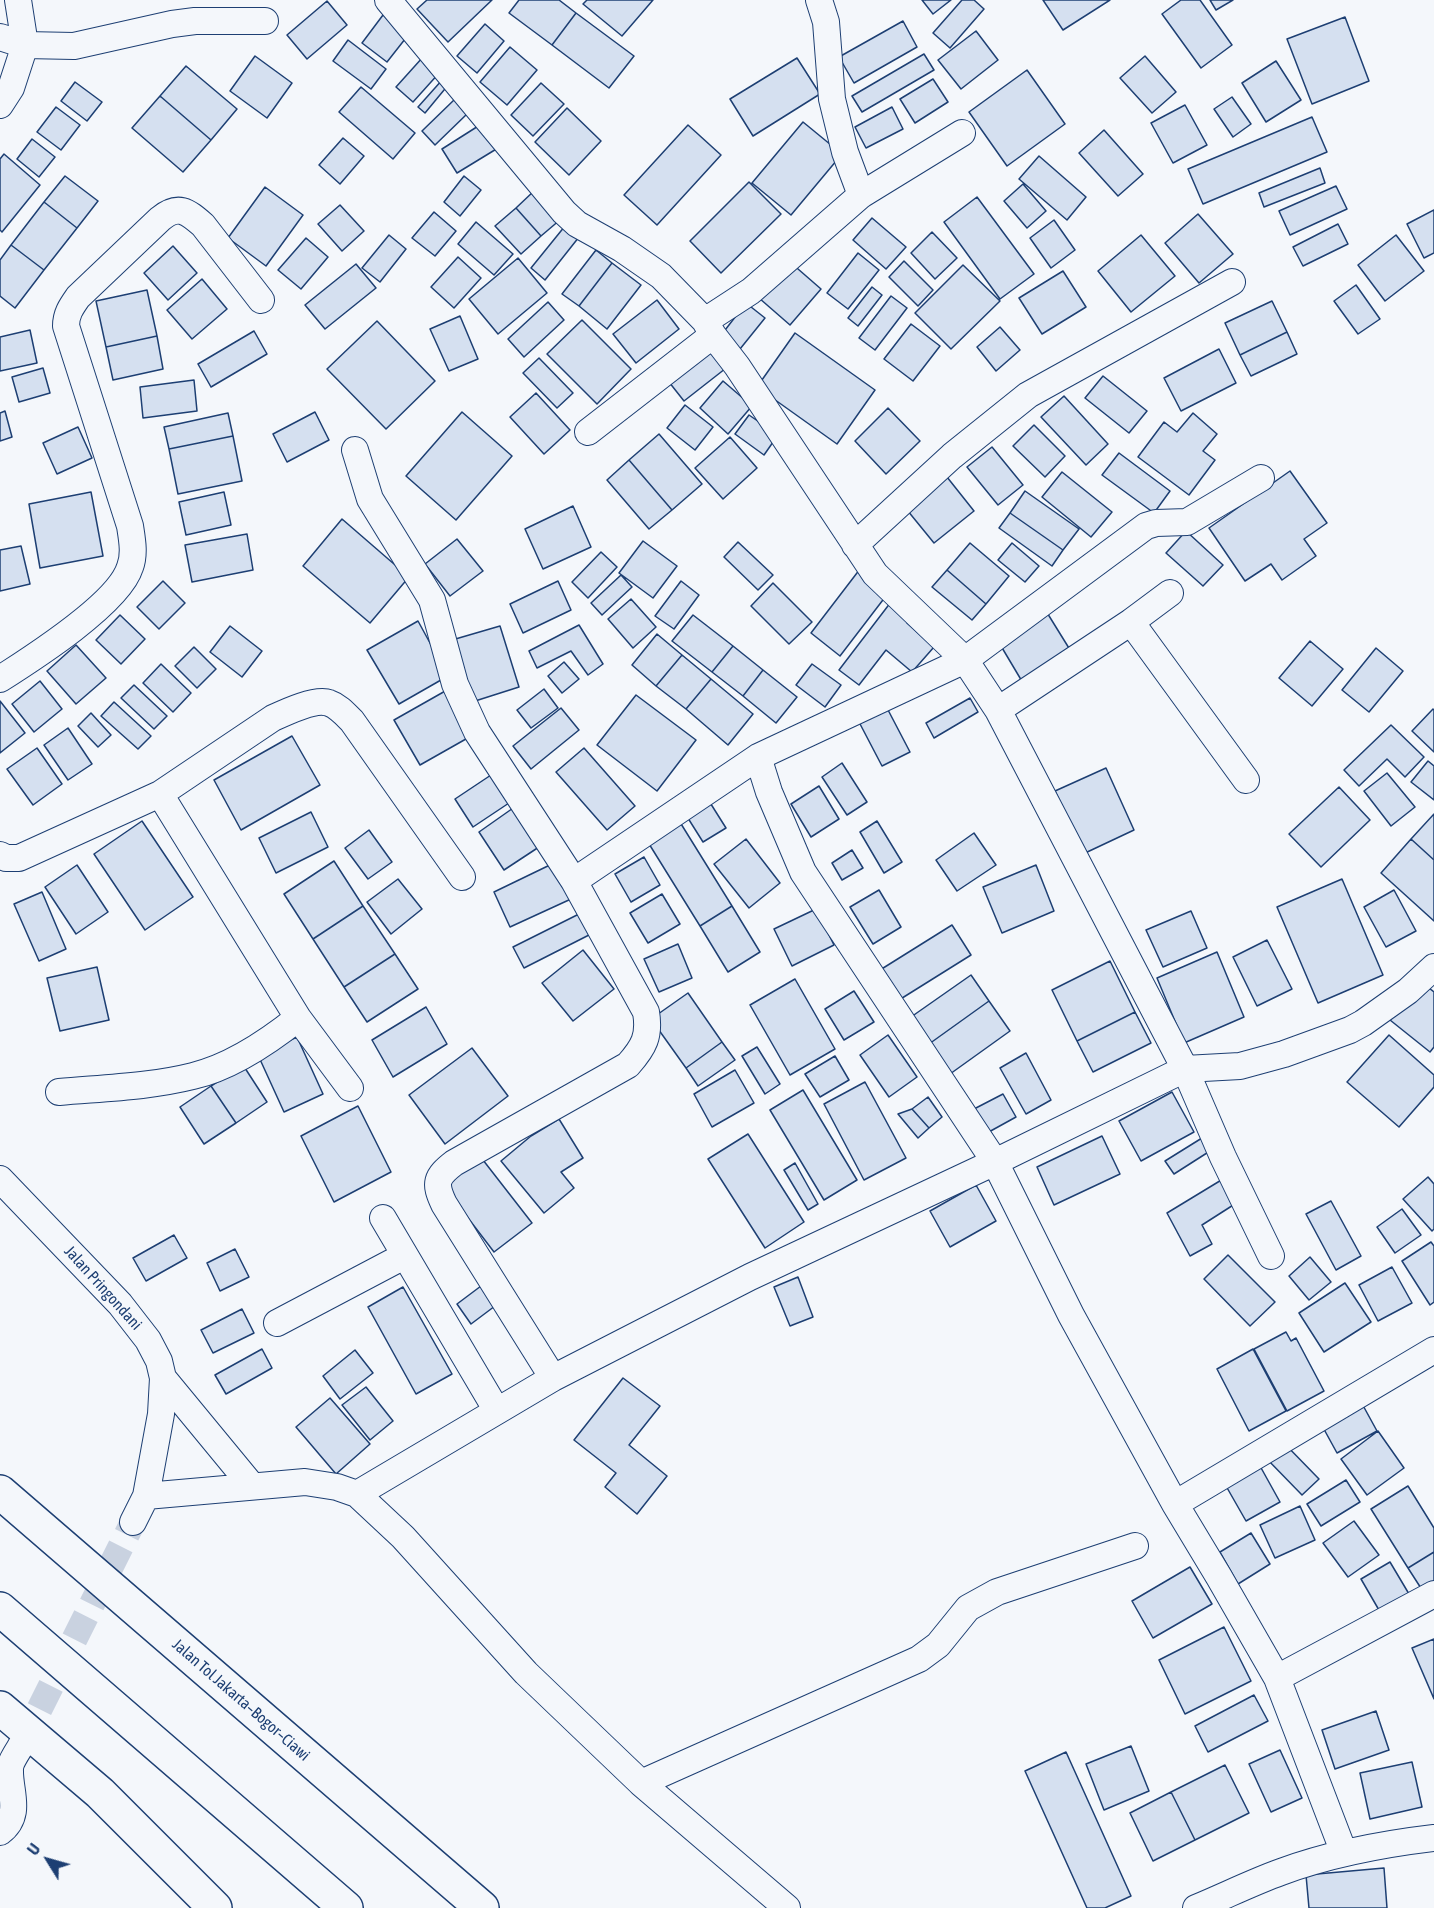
<!DOCTYPE html>
<meta charset="utf-8">
<style>
body{margin:0}
#map{position:relative;width:1434px;height:1908px;overflow:hidden;background:#f4f7fb;font-family:"Asap Condensed",sans-serif}
canvas{display:block}
.north{position:absolute;left:18px;top:1830px;width:60px;height:60px;-webkit-text-stroke:4px #f4f7fb;paint-order:stroke;rotate:307deg;font-size:16px;font-weight:700;line-height:24px;text-align:center;color:#1d3f73}
.north::after{content:'';display:block;margin:auto;width:21px;height:27px;background:#1d3f73;clip-path:polygon(50% 0,100% 100%,50% 72%,0 100%)}
</style>
<div id="map">
<canvas width="1434" height="1908"></canvas>
<div class="north">U</div>
</div>
<script>
const ctx = document.querySelector('canvas').getContext('2d');
ctx.lineJoin = 'round';
function fillPath(path, color) { ctx.fillStyle = color; ctx.fill(path, 'evenodd'); }
function stroke(path, color, width, dash) { ctx.strokeStyle = color; ctx.lineWidth = width; ctx.lineCap = dash ? 'butt' : 'round'; ctx.setLineDash(dash || []); ctx.stroke(path); }
function drawText(font, color, halo, rows, align = 'center') {
  ctx.font = font + ' "Asap Condensed",sans-serif'; ctx.lineWidth = 4.5; ctx.setLineDash([]); ctx.textBaseline = 'middle'; ctx.strokeStyle = halo; ctx.fillStyle = color; for (const [text, x, y, turn = 0] of rows) {
    ctx.save(); ctx.translate(x, y); ctx.rotate((+turn || 0) * Math.PI / 180); ctx.textAlign = isNaN(turn) ? turn : align; if (halo) ctx.strokeText(text, 0, 0); ctx.fillText(text, 0, 0); ctx.restore();
  }
}
const building = new Path2D(`
 M427,0h65l-44,42 -31,-33z
 M519,0h40l17,13 -24,32 -43,-32z
 M587,0h66l-31,36 -39,-32z
 M922,0h29l-18,14z
 M962,0h12l10,9 -34,39 -17,-15z
 M1043,0h67l-47,30z
 M1181,0h19l32,45 -31,23 -39,-54z
 M1210,0h23l-17,10z
 M327,1l20,24 -40,34 -20,-24z
 M576,13l58,43 -25,32 -57,-43z
 M383,15l26,19 -22,28 -25,-19z
 M1345,17l24,64 -57,23 -25,-65z
 M903,21l14,26 -63,36 -15,-26z
 M485,24l19,17 -27,32 -20,-17z
 M976,31l22,29 -37,29 -23,-29z
 M348,40l38,29 -15,20 -38,-28z
 M510,47l27,23 -30,35 -27,-23z
 M924,54l10,16 -72,42 -10,-16z
 M255,56l37,27 -25,35 -37,-27z
 M1145,56l31,36 -24,21 -32,-35z
 M423,57l17,15 -27,30 -17,-15z
 M797,58l23,36 -67,42 -23,-37z
 M1276,61l25,39 -35,22 -24,-39z
 M186,66l51,43 -26,31 -51,-44z
 M1027,70l38,54 -58,42 -38,-54z
 M443,79l6,5 -24,29 -7,-6z
 M933,79l15,23 -33,21 -15,-24z
 M75,82l27,20 -15,19 -26,-20z
 M541,83l23,21 -31,32 -22,-21z
 M361,87l54,46 -22,26 -54,-47z
 M160,96l51,44 -28,32 -51,-44z
 M1232,97l19,27 -18,13 -19,-28z
 M455,99l13,14 -33,32 -13,-14z
 M1185,105l22,40 -34,18 -22,-40z
 M56,107l24,18 -19,25 -24,-18z
 M892,107l11,22 -37,19 -11,-21z
 M567,108l34,33 -32,34 -34,-33z
 M1312,117l15,35 -124,52 -15,-35z
 M803,122l39,32 -51,61 -39,-32z
 M483,123l15,25 -41,25 -15,-24z
 M688,125l33,30 -64,70 -33,-30z
 M1104,130l39,44 -25,22 -39,-43z
 M343,138l21,18 -24,28 -21,-19z
 M32,139l23,18 -16,20 -22,-18z
 M4,154l36,31 -38,47 -2,-2v-71z
 M1039,156l47,41 -19,23 -48,-41z
 M1320,168l5,15 -61,24 -5,-14z
 M65,176l33,25 -21,27 -33,-26z
 M464,176l17,14 -21,26 -16,-14z
 M749,182l32,32 -60,59 -31,-32z
 M1023,184l23,27 -19,17 -23,-27z
 M1336,186l11,23 -57,26 -11,-24z
 M265,187l38,28 -37,51 -38,-28z
 M535,190l26,29 -20,17 -25,-28z
 M977,197l57,77 -34,25 -56,-77z
 M44,202l33,26 -33,42 -33,-25z
 M340,205l24,26 -22,20 -24,-27z
 M516,208l25,28 -20,18 -26,-28z
 M1434,210v43l-10,5 -17,-34z
 M434,212l22,19 -21,25 -23,-18z
 M1198,214l35,40 -34,29 -34,-40z
 M872,218l34,29 -20,22 -33,-29z
 M1054,220l21,30 -24,18 -21,-30z
 M476,222l37,32 -19,21 -36,-31z
 M1338,224l10,20 -45,22 -10,-19z
 M565,226l14,11 -34,43 -14,-12z
 M932,232l25,26 -22,21 -24,-26z
 M389,235l17,14 -26,33 -18,-14z
 M1141,235l34,41 -44,36 -33,-41z
 M1396,235l28,36 -39,30 -27,-36z
 M306,238l22,19 -27,32 -23,-19z
 M11,245l33,25 -29,38 -15,-12v-36z
 M173,246l24,27 -29,27 -24,-27z
 M596,250l16,13 -33,43 -17,-12z
 M858,253l21,17 -31,39 -21,-16z
 M458,257l23,21 -27,30 -23,-21z
 M518,258l29,35 -49,41 -29,-35z
 M904,261l29,29 -15,16 -29,-29z
 M790,262l31,27 -31,36 -31,-27z
 M612,263l29,22 -34,44 -28,-23z
 M356,264l20,24 -51,41 -20,-24z
 M963,265l37,36 -49,48 -36,-36z
 M1063,271l23,36 -44,27 -23,-36z
 M202,279l25,30 -35,30 -25,-29z
 M1356,285l24,34 -22,15 -24,-33z
 M872,287l10,8 -24,31 -10,-8z
 M147,290l10,46 -51,11 -10,-46z
 M891,296l16,12 -32,42 -16,-12z
 M657,300l22,29 -43,34 -23,-29z
 M1272,301l15,31 -47,23 -15,-32z
 M548,302l16,18 -40,37 -16,-18z
 M746,303l19,15 -25,31 -18,-15z
 M460,316l18,43 -29,12 -19,-42z
 M582,320l49,49 -34,35 -50,-50z
 M377,321l58,60 -49,48 -59,-60z
 M911,324l29,22 -27,35 -29,-22z
 M1000,327l20,23 -24,21 -19,-24z
 M30,330l7,33 -37,8v-34z
 M254,331l13,23 -56,33 -13,-23z
 M1287,332l10,22 -46,22 -11,-21z
 M795,333l80,57 -38,54 -80,-57z
 M157,336l6,33 -50,11 -7,-33z
 M711,341l19,24 -46,36 -19,-24z
 M1219,349l17,34 -55,28 -17,-33z
 M539,358l34,35 -16,15 -34,-35z
 M43,368l7,25 -31,9 -7,-25z
 M1103,376l44,35 -18,22 -44,-35z
 M194,380l3,31 -54,7 -3,-31z
 M723,381l29,25 -24,28 -28,-26z
 M536,393l34,37 -26,24 -34,-37z
 M1064,396l44,48 -22,21 -45,-48z
 M685,405l28,22 -18,23 -28,-22z
 M888,408l32,33 -34,33 -31,-33z
 M5,411l7,26 -12,4v-28z
 M315,412l14,28 -42,22 -14,-28z
 M462,412l50,44 -56,64 -50,-44z
 M228,413l5,23 -64,13 -5,-22z
 M1193,413l24,21 -14,17 12,9 -26,35 -51,-38 26,-35 13,10z
 M749,415l29,20 -14,20 -29,-21z
 M1034,425l31,31 -20,21 -32,-31z
 M78,427l14,31 -35,16 -14,-31z
 M659,434l43,50 -30,26 -43,-50z
 M233,436l9,45 -64,13 -9,-45z
 M730,437l27,31 -34,31 -28,-31z
 M992,447l31,38 -25,20 -31,-38z
 M1119,453l51,38 -16,22 -52,-38z
 M629,460l43,50 -23,19 -42,-49z
 M1290,471l37,52 -23,16 12,17 -34,24 -11,-16 -26,17 -36,-53z
 M943,472l31,39 -40,32 -31,-38z
 M1062,472l50,40 -21,25 -49,-40z
 M1025,491l54,38 -16,21 -53,-37z
 M91,492l12,64 -63,12 -11,-64z
 M224,492l7,33 -45,10 -7,-33z
 M573,506l18,41 -48,22 -18,-40z
 M1010,513l53,37 -11,16 -53,-38z
 M342,519l67,58 -39,46 -67,-57z
 M1186,531l37,34 -20,21 -37,-33z
 M247,534l6,36 -61,12 -7,-37z
 M457,539l26,32 -33,25 -25,-32z
 M643,541l34,25 -24,32 -34,-25z
 M738,542l35,33 -15,15 -34,-33z
 M970,543l39,33 -23,28 -39,-34z
 M1012,543l27,23 -14,16 -27,-22z
 M21,546l9,38 -30,7v-41z
 M601,552l16,15 -29,31 -16,-16z
 M860,569l29,23 -49,64 -29,-23z
 M947,570l39,34 -14,16 -40,-33z
 M621,575l11,12 -30,28 -11,-12z
 M163,581l22,22 -26,26 -22,-22z
 M558,581l13,29 -48,23 -13,-29z
 M681,581l18,14 -25,34 -19,-13z
 M773,583l39,39 -23,22 -38,-38z
 M894,598l20,15 -7,10 27,24 -22,25 -26,-22 -27,35 -20,-15z
 M631,599l25,28 -23,21 -25,-29z
 M1046,611l26,42 -49,30 -25,-42z
 M120,615l25,24 -24,25 -25,-24z
 M693,615l40,31 -21,26 -40,-31z
 M418,621l30,55 -49,28 -32,-54z
 M579,625l24,39 -15,11 -17,-24 -34,17 -8,-17z
 M230,626l32,25 -20,26 -32,-25z
 M500,626l19,61 -47,15 -20,-62z
 M657,634l25,21 -26,31 -24,-21z
 M1310,641l33,28 -31,37 -33,-28z
 M76,645l30,33 -30,26 -29,-33z
 M733,646l30,24 -20,26 -31,-24z
 M194,647l22,22 -19,19 -22,-22z
 M1376,648l27,23 -34,41 -27,-22z
 M682,655l29,24 -25,30 -30,-23z
 M564,662l15,17 -17,14 -14,-17z
 M161,664l30,29 -18,19 -30,-29z
 M812,664l29,21 -16,22 -29,-22z
 M763,670l34,27 -21,26 -33,-27z
 M711,679l42,35 -25,31 -42,-36z
 M40,681l22,28 -28,23 -22,-28z
 M134,685l33,31 -13,13 -33,-31z
 M544,689l14,19 -27,20 -14,-18z
 M447,690l26,45 -53,30 -26,-45z
 M636,695l60,45 -39,51 -60,-46z
 M970,698l8,14 -44,26 -8,-15z
 M0,701l25,32 -25,20z
 M114,702l37,34 -13,13 -37,-33z
 M561,708l18,22 -48,39 -18,-23z
 M887,708l23,44 -28,14 -23,-44z
 M1433,709l1,1v42l-22,-21z
 M91,713l20,22 -13,12 -20,-21z
 M1391,725l33,32 -19,20 -18,-18 -28,27 -15,-16z
 M68,728l24,36 -24,16 -24,-35z
 M292,736l28,49 -79,45 -27,-50z
 M37,748l25,36 -29,21 -26,-36z
 M584,748l51,58 -28,24 -51,-58z
 M1428,761l6,5v34l-23,-18z
 M842,763l25,39 -20,13 -25,-38z
 M1106,768l28,62 -51,24 -28,-63z
 M497,771l18,28 -42,28 -18,-28z
 M1387,773l28,34 -24,19 -27,-35z
 M819,786l20,33 -28,18 -20,-33z
 M1339,787l31,33 -49,47 -32,-33z
 M709,801l17,27 -23,14 -17,-27z
 M516,806l26,39 -38,25 -25,-38z
 M311,812l17,35 -52,26 -17,-35z
 M1434,814v46l-23,-21z
 M678,819l54,87 -32,20 -54,-87z
 M142,821l51,76 -48,33 -51,-76z
 M877,821l25,41 -18,11 -24,-41z
 M369,830l23,32 -24,17 -23,-31z
 M974,833l22,32 -39,26 -21,-31z
 M746,839l34,44 -31,25 -35,-44z
 M1411,839l23,21v61l-53,-48z
 M852,850l11,18 -21,12 -10,-17z
 M644,857l16,28 -29,17 -16,-28z
 M334,861l29,45 -50,33 -29,-45z
 M554,863l17,36 -61,28 -16,-35z
 M77,865l31,47 -32,22 -31,-47z
 M1036,865l18,46 -52,22 -19,-46z
 M398,879l24,30 -31,25 -24,-32z
 M1342,879l41,96 -65,28 -41,-96z
 M879,890l22,37 -28,17 -23,-37z
 M1394,890l22,41 -30,16 -22,-40z
 M42,892l24,57 -27,12 -25,-57z
 M662,894l18,30 -32,19 -18,-30z
 M363,906l32,48 -51,33 -31,-48z
 M732,906l28,46 -32,20 -28,-46z
 M816,909l18,36 -42,21 -18,-37z
 M1191,911l16,37 -44,19 -17,-37z
 M579,914l10,21 -65,33 -11,-21z
 M952,925l19,30 -72,45 -19,-30z
 M1267,940l25,49 -35,17 -24,-49z
 M678,944l14,34 -33,14 -15,-33z
 M583,950l31,39 -41,32 -31,-38z
 M1217,952l27,65 -60,26 -27,-65z
 M395,954l23,35 -51,33 -23,-35z
 M1110,961l25,51 -58,29 -25,-51z
 M97,967l12,53 -49,11 -13,-53z
 M971,975l18,26 -60,43 -18,-27z
 M795,979l40,70 -45,26 -40,-70z
 M1420,981l14,11v55l-4,5 -40,-32z
 M854,991l20,31 -30,18 -19,-31z
 M688,993l34,49 -36,26 -35,-49z
 M989,1001l21,30 -60,43 -21,-30z
 M426,1007l21,37 -54,33 -21,-37z
 M1135,1012l16,31 -58,29 -16,-31z
 M888,1035l29,42 -28,20 -29,-42z
 M1389,1035l45,40v12l-35,40 -52,-45z
 M297,1037l26,57 -39,18 -26,-57z
 M722,1042l13,18 -37,26 -12,-18z
 M757,1047l23,37 -15,10 -23,-38z
 M472,1048l36,48 -63,48 -36,-49z
 M1026,1053l25,47 -25,14 -26,-46z
 M835,1056l14,24 -29,17 -15,-23z
 M243,1065l24,37 -31,21 -25,-37z
 M735,1070l19,33 -42,24 -18,-33z
 M865,1082l41,76 -42,22 -40,-76z
 M211,1086l25,37 -32,21 -24,-37z
 M803,1090l54,90 -33,20 -54,-90z
 M1172,1092l22,40 -53,29 -22,-40z
 M1003,1094l13,23 -29,16 -13,-24z
 M928,1097l14,20 -13,11 -17,-19z
 M358,1106l33,66 -57,30 -33,-66z
 M912,1109l17,19 -11,10 -20,-24z
 M559,1119l24,39 -22,14 13,16 -30,25 -43,-52 30,-25z
 M748,1134l56,88 -39,26 -57,-89z
 M1102,1136l18,38 -66,31 -17,-38z
 M1202,1138l8,13 -36,23 -9,-13z
 M476,1151l56,72 -38,29 -55,-72z
 M795,1163l23,41 -10,6 -24,-40z
 M1428,1177l6,7v45l-2,2 -29,-32z
 M1223,1179l15,23 -36,23 10,19 -22,12 -23,-43z
 M976,1185l20,36 -46,26 -20,-36z
 M1331,1201l30,55 -25,14 -30,-56z
 M1402,1209l19,26 -26,18 -18,-26z
 M174,1235l13,23 -41,23 -13,-23z
 M1431,1242l3,4v56l-4,3 -28,-44z
 M235,1249l14,28 -29,14 -13,-28z
 M1228,1255l47,47 -25,24 -46,-47z
 M1310,1257l21,25 -22,18 -20,-24z
 M1392,1267l20,36 -34,18 -19,-36z
 M798,1277l15,40 -23,9 -16,-39z
 M1345,1283l26,39 -47,30 -25,-39z
 M481,1286l14,20 -24,18 -14,-20z
 M403,1287l49,87 -36,20 -48,-87z
 M242,1309l12,24 -41,20 -12,-23z
 M1286,1332l5,9 5,-3 28,53 -37,20 -33,-62z
 M262,1349l10,19 -46,26 -11,-19z
 M1253,1349l33,62 -37,20 -32,-62z
 M355,1350l18,23 -33,26 -17,-23z
 M623,1378l37,28 -31,39 38,31 -30,38 -32,-27 11,-14 -42,-33z
 M366,1387l27,34 -23,19 -28,-35z
 M330,1398l40,46 -34,30 -40,-47z
 M1360,1400l17,31 -40,22 -17,-31z
 M1378,1431l26,37 -37,27 -26,-36z
 M1282,1441l37,38 -17,16 -37,-38z
 M1260,1466l20,36 -34,19 -20,-35z
 M1346,1480l14,22 -39,24 -14,-22z
 M1408,1486l26,42v24l-26,16 -37,-59z
 M1300,1506l15,34 -40,18 -15,-33z
 M1354,1521l25,34 -31,22 -25,-34z
 M1251,1533l19,31 -32,20 -18,-32z
 M1434,1552v39l-8,5 -18,-28z
 M1390,1562l22,37 -29,18 -22,-38z
 M1190,1567l22,37 -59,34 -21,-37z
 M1224,1627l27,54 -66,33 -26,-54z
 M1434,1639v60l-22,-51z
 M1254,1695l14,26 -60,31 -13,-26z
 M1376,1711l13,39 -54,19 -13,-39z
 M1131,1746l18,45 -45,19 -18,-46z
 M1280,1750l22,48 -31,14 -22,-48z
 M1066,1752l65,144 -26,12h-18l-62,-137z
 M1412,1762l10,45 -52,12 -10,-46z
 M1225,1765l24,48 -54,27 -24,-48z
 M1171,1792l24,48 -42,21 -23,-48z
 M1384,1868l3,40h-78l-3,-33z`);
fillPath(building, '#d5e0f0');
stroke(building, '#1d3f73', 1.5);
stroke(new Path2D(`
 M22,1744l111,-222`), '#c9d2e0', 26, [26, 13]);
const street = new Path2D(`
 M388,0l176,212 13,12 45,25 39,27 44,45 8,14 24,31 138,208 90,86 33,50 187,359 38,88 48,99
 M819,0l7,22 6,77 13,53 16,43
 M0,37l25,8 49,1 98,-22 23,-3h70
 M0,105l11,-17 14,-43 -7,-45
 M705,321l46,-30 110,-96 101,-62
 M588,432l125,-97
 M355,450l15,49 62,101 23,84 22,48 97,149 72,131c4,24 -2,35 -18,53l-174,98c-18,14 -20,20 -10,41l109,174
 M855,545l97,-89 76,-61 204,-113
 M1131,622l115,158
 M0,679c33,-21 119,-76 130,-112 5,-13 2,-28 0,-41l-64,-200c0,-12 5,-19 12,-29l82,-78c18,-15 27,-8 43,6l58,75
 M998,710l133,-88 39,-29
 M758,757l11,35 34,80 192,290 76,153 104,189 44,73 58,101 67,175
 M160,794l138,224 52,70
 M0,855l6,3h13l141,-64 113,-76c13,-6 43,-20 56,-15 9,3 16,11 23,18l110,156
 M574,881l184,-124 207,-97 181,-134 10,-3 31,-1 74,-44
 M59,1092c45,-4 90,-5 134,-16 38,-9 75,-34 105,-58
 M0,1179l120,125 28,36 11,21 4,17 -2,36 -15,82 -13,26
 M383,1218l114,193
 M277,1323l127,-67
 M163,1378l89,108
 M357,1494l196,-116 197,-101 245,-115 190,-93 55,-3 44,-12 66,-24 13,-7 45,-32 26,-24
 M146,1496l159,-14 32,5 20,7 46,43 123,136 115,110 146,125
 M1175,1504l259,-154
 M1277,1678l157,-84
 M641,1783l278,-124 19,-14 30,-37 29,-16 138,-46
 M0,1832c23,-17 9,-41 10,-63 0,-7 8,-18 12,-25
 M1196,1908c29,-12 57,-26 85,-36 49,-18 102,-28 153,-34`);
const highway = new Path2D(`
 M0,1492l482,416
 M0,1609l346,299
 M0,1708l100,85 115,115`);
stroke(street, '#1d3f73', 28);
stroke(highway, '#1d3f73', 36);
stroke(street, '#f4f7fb', 26);
stroke(highway, '#f4f7fb', 33);
drawText('16px', '#1d3f73', '#f4f7fb', [
 ["Jalan Pringondani",103,1288,48],
 ["Jalan Tol Jakarta–Bogor–Ciawi",241,1700,41]
]);
</script>
